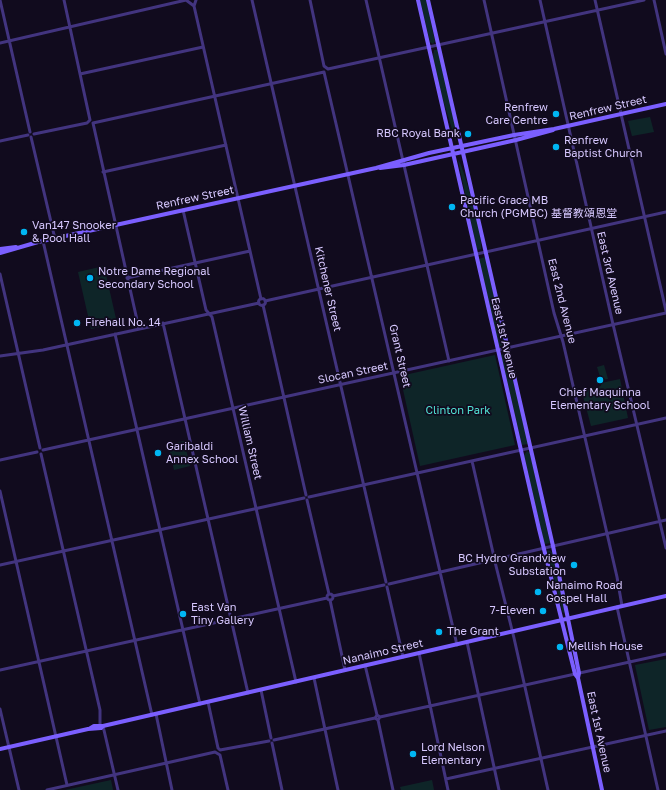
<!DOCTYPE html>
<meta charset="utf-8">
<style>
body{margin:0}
canvas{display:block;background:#110b1e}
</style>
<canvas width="666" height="790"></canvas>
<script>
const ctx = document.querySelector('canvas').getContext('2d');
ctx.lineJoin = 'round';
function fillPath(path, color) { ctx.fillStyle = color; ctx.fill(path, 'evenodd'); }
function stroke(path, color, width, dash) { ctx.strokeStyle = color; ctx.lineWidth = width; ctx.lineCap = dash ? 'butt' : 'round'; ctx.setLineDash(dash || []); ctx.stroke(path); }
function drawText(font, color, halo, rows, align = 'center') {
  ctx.font = font + ' "Golos Text","Noto Sans SC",sans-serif'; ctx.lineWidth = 3.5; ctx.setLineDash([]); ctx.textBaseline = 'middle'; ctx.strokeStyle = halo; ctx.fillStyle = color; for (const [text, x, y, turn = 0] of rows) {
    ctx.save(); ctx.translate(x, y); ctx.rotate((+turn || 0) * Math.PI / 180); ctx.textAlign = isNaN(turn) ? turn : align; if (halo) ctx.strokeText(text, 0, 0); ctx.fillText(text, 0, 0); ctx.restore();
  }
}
fillPath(new Path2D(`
 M420,0h6l9,41 -2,3 -3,-2z
 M434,50h4l18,80v12l-13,-42 -10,-43z
 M650,117l4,15 -22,4 -4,-15z
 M458,160c5,3 26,81 23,89l-4,1z
 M485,257l20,88 -6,1 -20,-87z
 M104,266l13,57 -26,6 -13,-57z
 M507,353l21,91 -6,1 -21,-90z
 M495,355l20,90 -95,21 -20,-90z
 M604,365l4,14 -7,1 -4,-13z
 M620,379l8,39 -37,8 -9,-34 19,-6v-3z
 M184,441l6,25 -16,4 -6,-26z
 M527,451l3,2 20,90 -5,1 -1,-1 -20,-88z
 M548,550l4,2 13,60 -2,1 -16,-61z
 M666,659v68l-17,3 -14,-65z
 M111,780l2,10h-48z
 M432,780l2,10h-33l-1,-3z`), '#0e2528');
stroke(new Path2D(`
 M0,0l30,132
 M186,0l8,6
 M196,0l-2,6 67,293
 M252,0l134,582
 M310,0l14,66 4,3 316,-69
 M366,0l83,361
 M484,0l70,313 9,29 54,235 5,29
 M540,0l72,320 54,228
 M595,0l71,311
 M654,0l12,54
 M0,43l186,-43
 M80,74l123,-27
 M34,134l53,-11 3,-3 -26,-120
 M31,137l24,102
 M0,141l28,-6
 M103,172l123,-27
 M183,210l23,100 6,7 84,365
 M43,241l109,474
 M0,274l40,174
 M127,278l123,-27
 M258.5 302a3.5 3.5 0 1 1 7 0a3.5 3.5 0 1 1-7 0Z
 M265,301l401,-89
 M263,305l43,190
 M163,323l85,370
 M139,329l-46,-206 231,-51 133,573
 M115,334l85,370
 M0,356l43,-6 216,-47
 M43,450l623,-137
 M41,454l59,256v15
 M0,460l37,-8
 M472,461l22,96
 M0,491l67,294
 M309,497l357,-79
 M307,500l22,94
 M497,559l169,-39
 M495,562l19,76 34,152
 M0,565l304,-67
 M389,584l103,-24
 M387,587l16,70
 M327 597a3 3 0 1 1 6 0a3 3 0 1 1-6 0Z
 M333,596l51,-11
 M330,600l15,70
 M617,607l41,183
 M467,642l32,148
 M419,653l29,137
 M365,665l12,50
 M0,670l327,-72
 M314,678l24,112
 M261,690l10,48
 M208,702l10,46 2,2 49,-9
 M0,709l19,81
 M156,714l16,76
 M380,717l286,-63
 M378,720l2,-3 -3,-2 -2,3 3,2 15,70
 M103,726l15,64
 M274,740l101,-22
 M272,743l10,47
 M446,779l220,-48
 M47,790l168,-38 5,3 8,35`), '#42347f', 3);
stroke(new Path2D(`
 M418,0l121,529 36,145 3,4 24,112
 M428,0l125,546 21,102 5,25 -1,5
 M380,168l24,-3 112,-25 37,-10
 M0,249l16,-2
 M0,253l38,-11 338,-74 53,-15 85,-18 40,-6 112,-25
 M89,729l5,-3h9
 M0,749l88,-20 13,-1 2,-2 563,-130`), '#7b5fff', 4);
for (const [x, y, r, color] of [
 [556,114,4,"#00b6f3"],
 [468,134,4,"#00b6f3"],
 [556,147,4,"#00b6f3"],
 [452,207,4,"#00b6f3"],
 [24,232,4,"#00b6f3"],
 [90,278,4,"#00b6f3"],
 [77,323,4,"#00b6f3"],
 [600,380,4,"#00b6f3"],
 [158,453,4,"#00b6f3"],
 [574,565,4,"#00b6f3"],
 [538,592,4,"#00b6f3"],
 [543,611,4,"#00b6f3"],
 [183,614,4,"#00b6f3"],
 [439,632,4,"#00b6f3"],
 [560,647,4,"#00b6f3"],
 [413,754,4,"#00b6f3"]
]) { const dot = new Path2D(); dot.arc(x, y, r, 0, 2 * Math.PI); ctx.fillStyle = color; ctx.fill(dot); stroke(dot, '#110b1e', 1.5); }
drawText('11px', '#d7c8ff', '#110b1e', [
 ["Renfrew",548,108,"right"],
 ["Care Centre",548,121,"right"],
 ["RBC Royal Bank",460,134,"right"],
 ["Renfrew",564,141],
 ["Baptist Church",564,154],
 ["Pacific Grace MB",460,201],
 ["Church (PGMBC) 基督教頌恩堂",460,214],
 ["Van147 Snooker",32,226],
 ["& Pool Hall",32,239],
 ["Notre Dame Regional",98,272],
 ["Secondary School",98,285],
 ["Firehall No. 14",85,323],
 ["Chief Maquinna",600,393,"center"],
 ["Elementary School",600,406,"center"],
 ["Garibaldi",166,447],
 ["Annex School",166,460],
 ["BC Hydro Grandview",566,559,"right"],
 ["Substation",566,572,"right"],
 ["Nanaimo Road",546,586],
 ["Gospel Hall",546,599],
 ["East Van",191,608],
 ["Tiny Gallery",191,621],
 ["7-Eleven",535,611,"right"],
 ["The Grant",447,632],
 ["Mellish House",568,647],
 ["Lord Nelson",421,748],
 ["Elementary",421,761]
], 'left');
drawText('11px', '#d7c8ff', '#110b1e', [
 ["Renfrew Street",608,108,-13],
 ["Renfrew Street",195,198,-12],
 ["East 3rd Avenue",610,273,77],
 ["Kitchener Street",328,289,77],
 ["East 2nd Avenue",562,301,76],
 ["East 1st Avenue",504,338,77],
 ["Grant Street",400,356,77],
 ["Slocan Street",353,373,-12],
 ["William Street",250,443,77],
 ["Nanaimo Street",383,652,-13],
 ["East 1st Avenue",599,732,78]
]);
drawText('11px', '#51e2d4', '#110b1e', [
 ["Clinton Park",458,411]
]);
</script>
